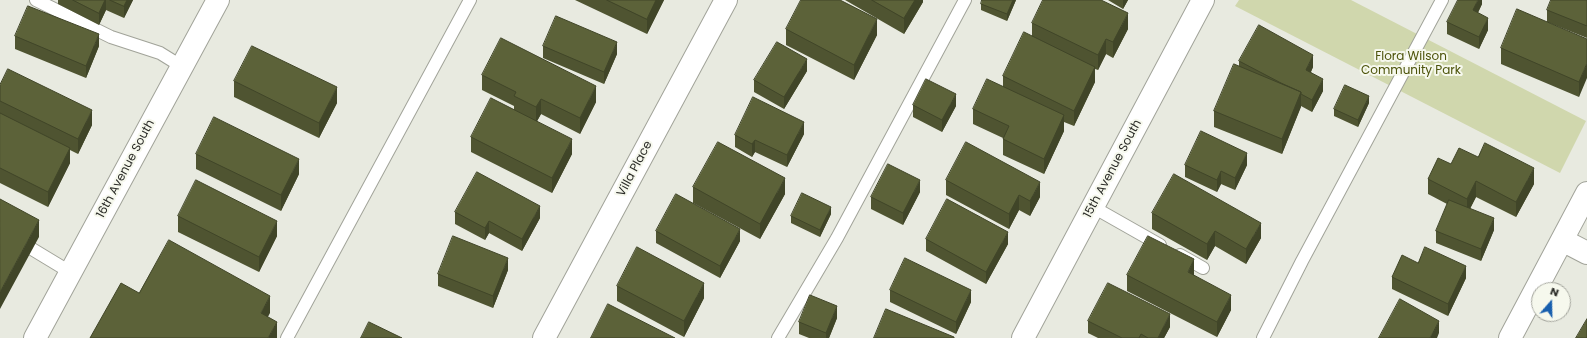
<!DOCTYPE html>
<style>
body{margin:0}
#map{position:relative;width:1587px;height:338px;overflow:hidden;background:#e8eae0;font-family:Poppins,sans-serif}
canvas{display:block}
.north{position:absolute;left:1531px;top:282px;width:40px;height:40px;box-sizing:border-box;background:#f6f8ed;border:1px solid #a5a69e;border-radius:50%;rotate:20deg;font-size:11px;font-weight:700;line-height:16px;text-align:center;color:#2b2c28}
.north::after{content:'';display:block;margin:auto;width:14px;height:18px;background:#185fae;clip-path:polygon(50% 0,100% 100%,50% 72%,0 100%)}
</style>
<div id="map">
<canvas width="1587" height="338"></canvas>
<div class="north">N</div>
</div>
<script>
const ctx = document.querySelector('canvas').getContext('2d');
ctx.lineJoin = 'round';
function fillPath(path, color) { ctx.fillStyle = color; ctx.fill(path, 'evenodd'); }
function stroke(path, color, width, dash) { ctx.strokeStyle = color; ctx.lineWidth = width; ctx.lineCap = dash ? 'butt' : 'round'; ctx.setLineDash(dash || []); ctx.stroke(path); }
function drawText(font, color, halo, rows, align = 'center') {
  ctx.font = font + ' Poppins,sans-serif'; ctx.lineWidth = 4; ctx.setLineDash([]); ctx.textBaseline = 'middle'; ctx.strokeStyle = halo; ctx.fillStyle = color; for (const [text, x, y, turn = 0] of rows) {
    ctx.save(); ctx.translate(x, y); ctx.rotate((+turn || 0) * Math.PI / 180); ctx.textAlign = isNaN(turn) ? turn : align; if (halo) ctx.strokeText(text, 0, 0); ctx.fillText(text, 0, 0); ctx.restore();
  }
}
fillPath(new Path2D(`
 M1239,0h112l235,121 -26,52 -325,-167z`), '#d0d7ad');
const lane = new Path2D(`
 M36,0l75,37 49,16 21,13
 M1093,207l67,38
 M32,249l38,23
 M1180,255l23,13
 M287,338l183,-338
 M778,338l59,-100 128,-238
 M1263,338l39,-77 140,-261`);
const street = new Path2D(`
 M1562,240l25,13
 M544,338l182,-338
 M1023,338l180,-338
 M1510,338l77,-145`);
const secondary = new Path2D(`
 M35,338l183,-338`);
stroke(lane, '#a1a399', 14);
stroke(street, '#a1a399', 24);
stroke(secondary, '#a1a399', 24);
stroke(lane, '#fff', 12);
stroke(street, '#fff', 22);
stroke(secondary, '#fff', 22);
fillPath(new Path2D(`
 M58,0h75l-9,18 -18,-8 -7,15 -41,-21z
 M575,0h89l-17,34z
 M845,0h78v2l-19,32z
 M1016,0l-9,21 -26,-11v-6z
 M1108,0h20l-5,9z
 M1482,0v4l-4,9 10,17 -9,19 -32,-15v-12z
 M1587,0v38l-40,-16v-12z
 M1032,23l96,6 -15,29 -7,-4 -8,16 -3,-1v13l-21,44 -10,-4v9l-20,43 -41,-19v-17l-30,-14v-15l30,-22v-11l29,-40z
 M786,29l91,6 -23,45 -68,-35z
 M15,36l84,10 -13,32 -71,-29z
 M1587,39l-8,58 -78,-33v-16z
 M543,46l74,8 -13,30 -61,-26z
 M1239,61l74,6 -2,5 12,19 -11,21 -11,-6 -19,48 -68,-27v-16l25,-45z
 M807,71l-23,38 -30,-17v-12z
 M482,75l114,27 -16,32 -39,-20 -4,7 35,33 -20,39 -81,-41v-15l43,-28v-3l-32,-16z
 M234,81l103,22 -18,35 -85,-41z
 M0,85l92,40 -14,29 -8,-4v13l-22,44 -48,-24z
 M1369,103l-11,24 -24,-11v-7z
 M913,105l43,1 -14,26 -29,-15z
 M804,134l-17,33 -32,-15 -3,5 -17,-10v-12z
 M196,154l103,20 -18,37 -85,-42z
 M1478,157l56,27 -18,33 -40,-20 -6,12 24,21 -13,31 -45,-18v-12l11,-27 -19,-10v-15l23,-15z
 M1185,165h62l-12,25 -14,-6 -4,8 -32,-15z
 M946,180l94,17 -10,19 -11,-6 -10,19 -63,-34z
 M693,187l92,7 -25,45 -67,-36z
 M920,192l-17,33 -32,-16v-12z
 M455,212l85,6 -18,33 -33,-18 -4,7 -30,-16z
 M1152,213l109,25 -15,26 -31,-18 -8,14 -55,-31z
 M831,214l-11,23 -29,-14v-7z
 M178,216l99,20 -18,36 -81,-40z
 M656,231l84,10 -20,37 -64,-35z
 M926,239l82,5 -22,40 -60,-33z
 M1418,263l48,15 -18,38 -56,-27v-12z
 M508,270l-15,38 -55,-22v-12z
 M1127,275h67l37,35 -14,27 -90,-46z
 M617,286l87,12 -20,39 -67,-36z
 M890,290l81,12 -15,32 -66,-32z
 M837,318l-8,20h-20l-10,-4v-12z
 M1088,321l82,6 -6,11h-66l-10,-5z`), '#4f5431');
fillPath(new Path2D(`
 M105,0h1v10l-7,15v-12z
 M127,0h6l-9,18v-12z
 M656,0h8l-17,34v-15z
 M915,0h8v2l-19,32v-16z
 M1013,0h3l-9,21v-7z
 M1123,0h5l-5,9z
 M1478,0h4v4l-9,18v-12z
 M1128,13v16l-15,29v-16z
 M1488,18v12l-9,19v-12z
 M877,19v16l-23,45v-15z
 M99,34v12l-13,32v-12z
 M1106,39v15l-8,16v-15z
 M617,42v12l-13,30v-12z
 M1313,55v12l-7,15v-12z
 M807,59v12l-23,38v-12z
 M1587,63v15l-8,19v-15z
 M1095,67v15l-21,44v-15z
 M1323,79v12l-11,21v-12z
 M596,86v16l-16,32v-16z
 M337,87v16l-18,35v-15z
 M1301,92v15l-19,47v-15z
 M956,94v12l-14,26v-12z
 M1369,96v7l-11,24v-7z
 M541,99v15l-5,9v-16z
 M92,110v15l-14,29v-15z
 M1064,115v16l-20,43v-15z
 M804,122v12l-17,33v-12z
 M572,139v15l-20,39v-15z
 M755,140v12l-3,5v-13z
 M70,148v15l-22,44v-15z
 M1247,153v12l-12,25v-12z
 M299,159v15l-18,37v-16z
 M1534,168v16l-18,33v-15z
 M1221,171v13l-4,8v-12z
 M785,178v16l-25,45v-15z
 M920,180v12l-17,33v-12z
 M1476,181v16l-9,17v-15z
 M1040,182v15l-10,19v-15z
 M1019,195v15l-10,19v-15z
 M540,206v12l-18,33v-12z
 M831,207v7l-11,23v-7z
 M1494,218v12l-13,31v-12z
 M39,220v17l-39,72v-17z
 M277,221v15l-18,36v-15z
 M489,221v12l-4,7v-12z
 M1261,223v15l-15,26v-15z
 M740,229v12l-20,37v-12z
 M1215,231v15l-8,14v-16z
 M1008,232v12l-22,40v-12z
 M508,258v12l-15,38v-12z
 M1194,259v16l-6,13v-16z
 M1466,266v12l-18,38v-12z
 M704,283v15l-20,39v-16z
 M971,290v12l-15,32v-12z
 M1231,295v15l-14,27v-15z
 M270,296v17l-9,17v-17z
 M837,306v12l-8,20h-3v-5z
 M1170,314v13l-6,11h-6z
 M1439,321v12l-2,5h-7z
 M277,322v16h-9z`), '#404528');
const building = new Path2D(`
 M73,0h32l-6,13z
 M110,0h17l-3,6z
 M607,0h49l-9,19z
 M801,0h39l37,19 -23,46 -68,-36z
 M872,0h43l-11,18z
 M982,0h31l-6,14 -26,-10z
 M1043,0h58l27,13 -15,29 -7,-3 -8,16 -66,-32z
 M1458,0h20l-5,10 15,8 -9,19 -32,-15z
 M1551,0h36v26l-40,-16z
 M28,6l71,28 -13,32 -71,-30z
 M1517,9l70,30v24l-8,19 -78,-34z
 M556,16l61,26 -13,30 -61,-26z
 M1259,25l54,30 -7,15 17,9 -11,21 -11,-6v-2l-20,-9 -42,-22z
 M1024,32l71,35 -21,44 -71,-35z
 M501,38l95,48 -16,32 -39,-19 -5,8 -22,-11 2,-4 -34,-17z
 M777,42l30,17 -23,38 -30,-17z
 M252,46l85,41 -18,36 -85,-42z
 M1234,64l67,28 -19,47 -68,-28z
 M8,69l84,41 -14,29 -78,-38v-16z
 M926,79l30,15 -14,26 -29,-15z
 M987,79l77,36 -20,44 -41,-20 6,-13 -36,-17z
 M1345,85l24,11 -11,24 -24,-11z
 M753,97l51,25 -17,33 -32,-15 -3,4 -17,-9z
 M491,98l81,41 -20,39 -81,-41z
 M0,113l70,35 -22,44 -48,-24z
 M214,117l85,42 -18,36 -85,-41z
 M1201,131l46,22 -12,25 -14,-7 -4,9 -32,-15z
 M718,142l67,36 -25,46 -67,-37z
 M966,142l74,40 -10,19 -11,-6 -10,19 -63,-34z
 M1485,143l49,25 -18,34 -40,-21 -9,18 -39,-20 10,-21 13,6 8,-16 19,9z
 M888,164l32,16 -17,33 -32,-16z
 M477,172l63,34 -18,33 -33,-18 -4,7 -30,-16z
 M1174,174l87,49 -15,26 -31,-18 -8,13 -55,-31z
 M196,180l81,41 -18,36 -81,-41z
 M802,193l29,14 -11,23 -29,-14z
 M676,194l64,35 -20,37 -64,-35z
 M0,199l39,21 -39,72z
 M947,199l61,33 -22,40 -60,-33z
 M1449,200l45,18 -13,31 -45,-18z
 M453,236l55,22 -15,38 -55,-22z
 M1148,236l46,23 -6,13 43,23 -14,27 -90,-47z
 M169,240l101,56 -9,17 16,9 -9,16h-178l31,-55 18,10z
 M637,247l67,36 -20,38 -67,-35z
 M1425,247l41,19 -18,38 -56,-27 10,-22 16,8z
 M905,258l66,32 -15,32 -66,-32z
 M1108,283l62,31 -12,24h-10l-7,-4 -2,4h-17l-34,-17z
 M810,295l27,11 -11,27 -27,-11z
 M1400,299l39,22 -9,17h-51z
 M608,304l67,34h-84z
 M886,309l68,28v1h-80z
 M1587,319v19h-11z
 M369,322l33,16h-41z`);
fillPath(building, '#5c6239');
stroke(building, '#404528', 1);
drawText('12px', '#4c530a', '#f6f8ed', [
 ["Flora Wilson",1411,57],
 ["Community Park",1411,71]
]);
drawText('12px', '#2b2c28', '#f6f8ed', [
 ["16th Avenue South",126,169,-62],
 ["Villa Place",635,169,-62],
 ["15th Avenue South",1113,169,-62]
]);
</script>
